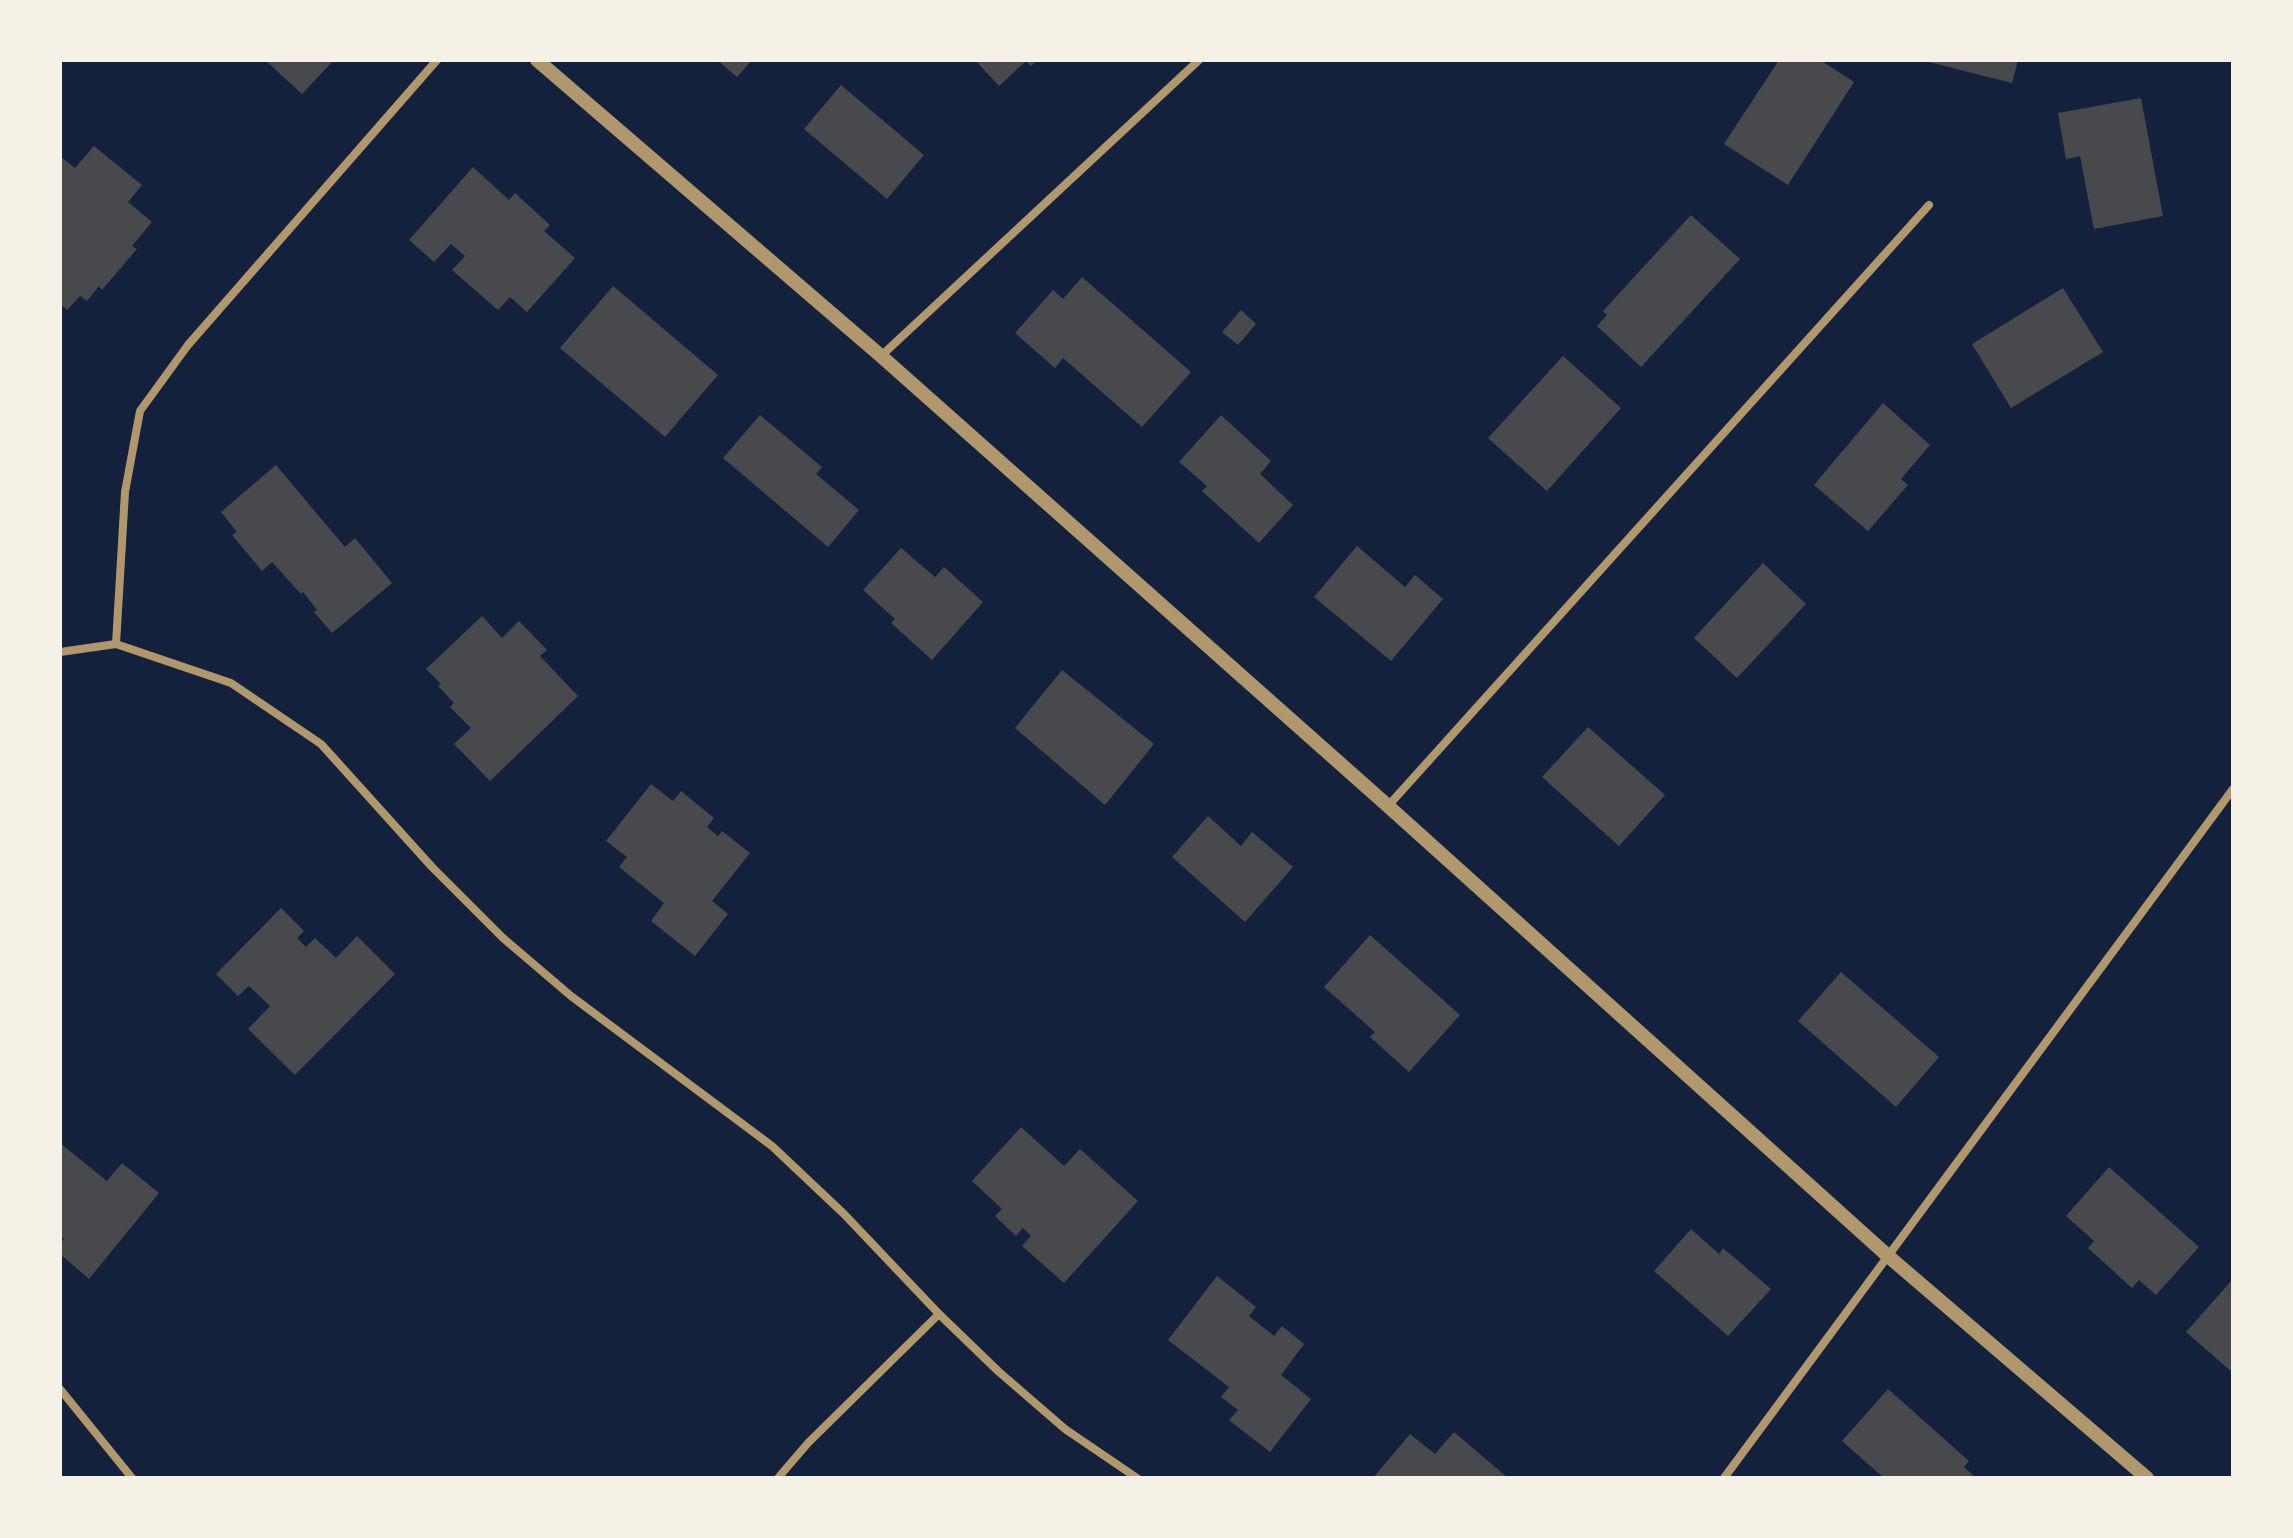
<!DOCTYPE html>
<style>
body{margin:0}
#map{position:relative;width:2293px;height:1538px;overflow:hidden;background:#14213d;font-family:Overpass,sans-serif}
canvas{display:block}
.frame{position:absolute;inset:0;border:62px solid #f6f1e7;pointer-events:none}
</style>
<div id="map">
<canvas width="2293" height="1538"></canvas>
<div class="frame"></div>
</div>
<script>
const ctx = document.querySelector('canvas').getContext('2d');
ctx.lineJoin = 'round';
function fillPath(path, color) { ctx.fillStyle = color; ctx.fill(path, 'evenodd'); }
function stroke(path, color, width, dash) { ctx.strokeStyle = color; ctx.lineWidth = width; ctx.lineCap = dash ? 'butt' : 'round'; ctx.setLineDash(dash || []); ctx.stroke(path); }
fillPath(new Path2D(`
 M265,60h69l-32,34z
 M717,60h35l-15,17z
 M975,60h62l-6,6 -5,-5 -27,25z
 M1779,60h41l34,22 -66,103 -64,-41z
 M1921,60h97l-6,23z
 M841,85l83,70 -37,44 -83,-70z
 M2141,98l22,118 -69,13 -14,-73 -14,3 -8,-46z
 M94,146l48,39 -14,17 24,20 -20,24 5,3 -35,41 -3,-4 -12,15 -7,-5 -13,14 -7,-6v-148l15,12z
 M473,167l36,33 6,-7 35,32 -6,6 31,27 -48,54 -17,-15 -12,13 -46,-40 13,-14 -14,-12 -17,18 -25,-22z
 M1691,215l49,44 -99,108 -44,-41 10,-11 -4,-4z
 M1082,277l109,95 -49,55 -79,-69 -8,10 -40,-35 38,-43 10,9z
 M613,286l105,89 -53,62 -105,-89z
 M2063,288l40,64 -92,56 -39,-64z
 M1241,310l15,14 -18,21 -16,-13z
 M1563,356l58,52 -74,83 -59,-53z
 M1883,403l47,42 -29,34 7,6 -40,46 -54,-46z
 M760,415l62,52 -6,7 43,36 -31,37 -105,-89z
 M1221,415l50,46 -11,13 33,31 -34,38 -57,-52 5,-5 -28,-24z
 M276,465l69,82 10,-9 37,45 -60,50 -18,-21 3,-2 -14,-18 -2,2 -29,-32 -10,9 -30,-36 5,-3 -16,-20z
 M1357,546l48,41 10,-12 28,24 -52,62 -77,-64z
 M901,548l34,29 9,-10 39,35 -51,58 -41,-37 4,-4 -32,-29z
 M1763,563l43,41 -69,74 -43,-40z
 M482,616l20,22 17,-17 28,29 -7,6 38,40 -88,85 -36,-37 17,-16 -21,-21 4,-4 -16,-17 3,-2 -15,-15z
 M1062,670l92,74 -49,61 -90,-77z
 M1588,727l77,68 -46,51 -77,-69z
 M651,784l22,17 8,-10 33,27 -7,9 11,9 4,-5 28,22 -38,48 16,13 -33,42 -44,-35 13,-18 -45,-36 8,-10 -21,-16z
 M1208,816l33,30 11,-14 41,35 -48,55 -73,-65z
 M281,908l23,23 -7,7 9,9 9,-9 21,20 21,-22 38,38 -100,101 -47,-46 22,-23 -21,-20 -11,10 -22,-22z
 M1370,935l90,80 -51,57 -39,-35 5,-5 -51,-45z
 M1841,972l98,85 -43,50 -98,-86z
 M1021,1127l43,39 16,-17 58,52 -74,82 -42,-37 9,-10 -8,-8 -7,8 -21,-20 7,-7 -30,-28z
 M60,1143l47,38 15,-18 37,30 -70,86 -29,-25v-11l4,-4 -4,-3z
 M2109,1167l90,80 -43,48 -17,-15 -7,8 -44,-40 6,-7 -28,-25z
 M1691,1229l28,25 4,-6 48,41 -43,47 -74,-65z
 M1217,1276l39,31 -7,9 25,20 8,-10 22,18 -23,31 30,24 -41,53 -41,-32 9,-10 -17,-13 8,-10 -61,-47z
 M2233,1279v94l-47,-41z
 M1888,1389l81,72 -5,6 12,11h-92l-42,-37z
 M1454,1432l54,46h-135l37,-44 25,20z`), '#48494c');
stroke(new Path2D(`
 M881,356l318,-296
 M116,644l9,-152 15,-81 48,-66 249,-285
 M60,652l56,-8 115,39 90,61 111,123 71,71 68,58 201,150 72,68 95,100 59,57 67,58 72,49
 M1388,806l541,-601
 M60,1389l72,89
 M778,1478l30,-35 131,-129
 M1724,1478l509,-689`), '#b1986c', 8);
stroke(new Path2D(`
 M537,60l344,296 507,450 500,450 259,222`), '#b1986c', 14);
</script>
